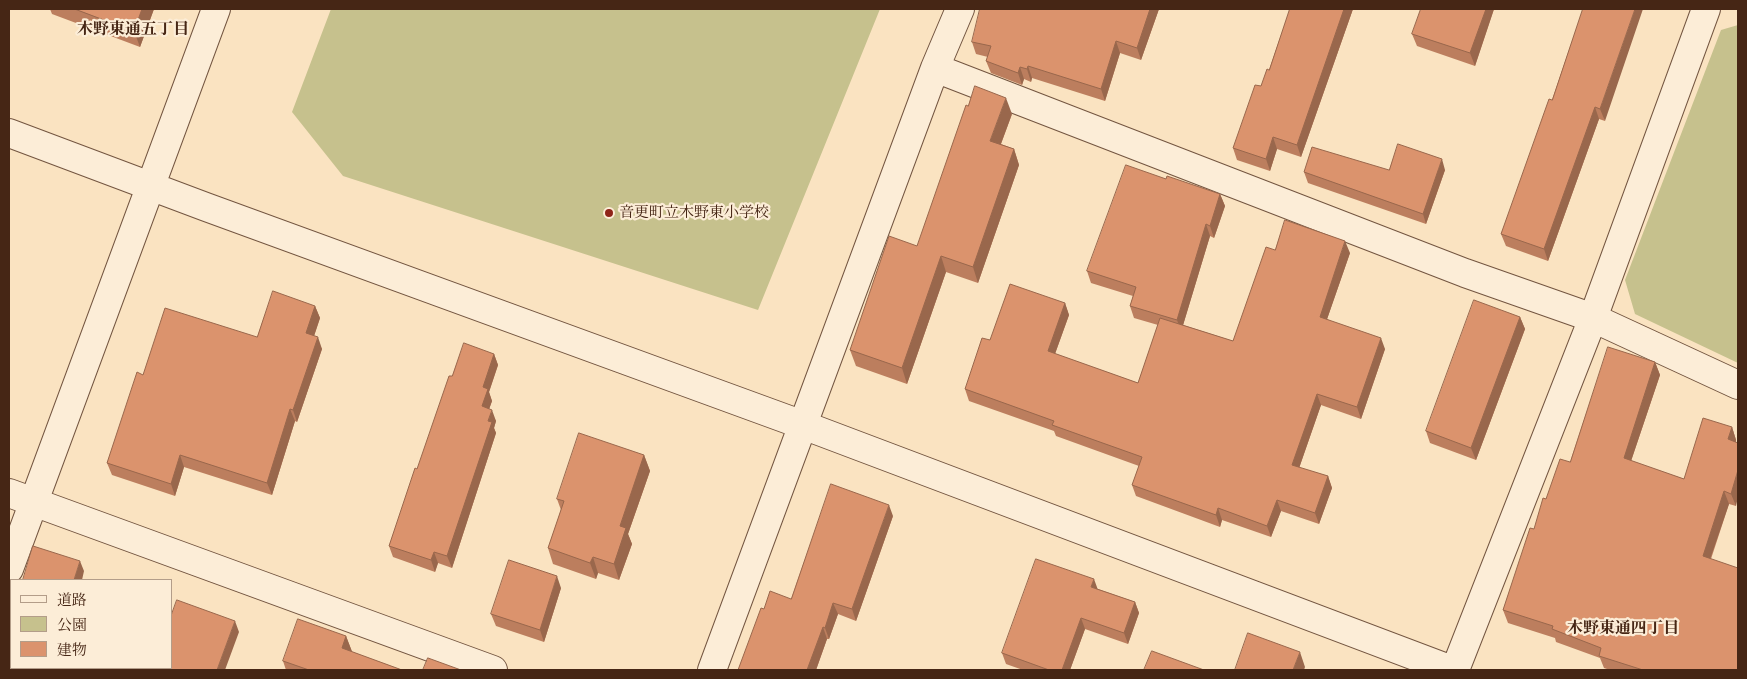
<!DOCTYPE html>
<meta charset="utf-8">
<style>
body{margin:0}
#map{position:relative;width:1747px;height:679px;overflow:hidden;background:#fae3c1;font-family:"Libre Caslon Text","Noto Serif JP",serif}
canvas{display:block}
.frame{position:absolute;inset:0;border:10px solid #462615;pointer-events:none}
.legend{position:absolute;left:10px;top:579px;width:162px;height:90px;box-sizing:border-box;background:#fcedd7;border:1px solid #b39d89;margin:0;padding:6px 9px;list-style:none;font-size:15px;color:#462615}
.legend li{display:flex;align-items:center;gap:10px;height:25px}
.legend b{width:25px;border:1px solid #b39d89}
</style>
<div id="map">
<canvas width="1747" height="679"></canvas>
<div class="frame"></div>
<ul class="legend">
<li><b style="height:6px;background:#fcedd7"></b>道路</li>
<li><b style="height:14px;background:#c6c18d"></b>公園</li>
<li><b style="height:14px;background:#db936d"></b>建物</li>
</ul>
</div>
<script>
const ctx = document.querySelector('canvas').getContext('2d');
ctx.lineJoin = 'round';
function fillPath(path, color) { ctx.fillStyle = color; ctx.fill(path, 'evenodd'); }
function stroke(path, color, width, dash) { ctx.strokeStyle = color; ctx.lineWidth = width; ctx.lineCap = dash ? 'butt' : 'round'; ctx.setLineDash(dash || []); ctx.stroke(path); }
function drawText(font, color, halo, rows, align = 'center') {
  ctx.font = font + ' "Libre Caslon Text","Noto Serif JP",serif'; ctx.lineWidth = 4.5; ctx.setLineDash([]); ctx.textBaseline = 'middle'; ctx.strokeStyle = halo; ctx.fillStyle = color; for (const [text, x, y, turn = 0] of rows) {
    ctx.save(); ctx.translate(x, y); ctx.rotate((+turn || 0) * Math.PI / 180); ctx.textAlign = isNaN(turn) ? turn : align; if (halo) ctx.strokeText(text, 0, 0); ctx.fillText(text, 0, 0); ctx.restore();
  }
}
fillPath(new Path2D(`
 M331,9h549l-122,301 -415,-134 -51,-64z
 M1738,25v338l-103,-49 -10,-34 96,-250z`), '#c6c18d');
const minor = new Path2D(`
 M935,68l530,205 128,45 145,67
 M9,133l197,74 597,218 649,245
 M9,493l484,177
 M9,569l207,-560
 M712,670l223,-602 25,-59
 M1455,670l138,-352 113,-309`);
stroke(minor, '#735540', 30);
stroke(minor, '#fcedd7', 28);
fillPath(new Path2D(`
 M50,9h104l-14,38 -88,-33z
 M1159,9l-18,51 -21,-7 -15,48 -73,-23 -1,4 -7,-3 -2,6 -31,-12 -5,-12 2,-4 -12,-3 -4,-12z
 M1290,9h63l-52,148 -24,-8 -7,22 -33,-11 -4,-12 28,-62 8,-16z
 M1421,9h73l-19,57 -58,-20 -5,-12z
 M1583,9l22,112 -6,-2 -51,142 -42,-15 -5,-12 51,-134z
 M1012,114l-11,30 13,5 5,16 -41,118 -32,-11 -39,112 -51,-18 -6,-16 67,-104z
 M1389,170h56l-19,54 -118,-41 -4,-11z
 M1166,179l54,15 5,12 -11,32 -4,-2 -27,89 50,16 42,-91 75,3 -23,66 58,30 -24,70 -40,-14 -22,63 29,8 4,12 -13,36 -38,-13 -10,26 -49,-17 -2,7 -84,-31 -4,-11 7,-19 -83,-30 -2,-5 -85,-30 -4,-12 25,-49 75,-37 4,12 -14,39 83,29 20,-58 -24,-7 -4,-12 3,-10 -42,-13 -4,-12z
 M315,306l5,12 -6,18 8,13 -25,73 -2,-1 -23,74 -88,-28 -9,29 -63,-21 -5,-12 36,-88 114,-38z
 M1520,317l5,12 -49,131 -46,-17 -4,-12z
 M494,354l4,11 -9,27 3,9 -3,8 7,12 -2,7 2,5 -44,135 -14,-5 -3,9 -42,-15 -4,-11 63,-170z
 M1655,362l5,13 -29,86 53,18 48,-52 4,13v66l-7,-2 -18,55 27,111h-128l-6,-2 -4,-10 -44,-16 -1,-4 -47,-15 -5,-13 43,-111 24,-37z
 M644,455l6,16 -22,63 4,10 -13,36 -21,-7 -2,6 -43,-15 -5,-16 13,-38 -4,-11z
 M893,516l-37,105 -18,-7 -9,25h-2l-11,31h-78l26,-61 27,-10z
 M561,588l-17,54 -48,-16 -5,-12z
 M1098,589l37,13 4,11 -11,31 -43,-15 -15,41h-47l-17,-6 -4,-11z
 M346,636l6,16 50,18h-116l-3,-9z`), '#bc7e5e');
fillPath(new Path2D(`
 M142,9h12l-14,38 -6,-16z
 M1150,9h9l-18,51 -4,-12z
 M1344,9h9l-52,148 -4,-12z
 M1486,9h8l-19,57 -5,-13z
 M1635,9h8l-38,112 -5,-12z
 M1116,41l4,12 -15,48 -4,-12z
 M1028,66l4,12 -1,4 -4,-13z
 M1020,67l4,12 -2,6 -4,-12z
 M1006,98l6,16 -16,43 -6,-16z
 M1595,107l4,12 -51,142 -4,-12z
 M1273,137l4,12 -7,22 -4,-12z
 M1014,149l5,16 -41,118 -5,-16z
 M1442,159l3,11 -19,54 -3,-10z
 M1220,194l5,12 -11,32 -4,-12z
 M1206,224l4,12 -29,96 -4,-12z
 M1345,241l5,12 -26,75 -4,-11z
 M941,256l5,16 -39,112 -5,-16z
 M1065,303l4,12 -17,47 -4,-11z
 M315,306l5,12 -9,27 -5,-12z
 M1520,317l5,12 -49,131 -5,-12z
 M318,337l4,12 -25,73 -4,-12z
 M1381,338l4,11 -24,70 -4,-12z
 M494,354l4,11 -9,27 3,9 -6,17 -4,-12 1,-19z
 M1655,362l5,13 -32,95 -4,-12z
 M1317,394l4,11 -25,72 -4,-12z
 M290,409l5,12 -23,74 -5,-12z
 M492,410l4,11 -2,7 2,5 -44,135 -5,-12z
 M1732,427l4,13 -3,12 -5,-13z
 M180,455l4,12 -9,29 -4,-12z
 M644,455l6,16 -22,63 4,10 -13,36 -5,-16 6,-38z
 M1738,470v27l-2,9 -5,-12z
 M1328,476l4,12 -13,36 -4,-11z
 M1724,491l5,13 -22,64 -4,-12z
 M1277,500l4,11 -10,26 -4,-11z
 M889,505l4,11 -37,105 -4,-12z
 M1218,508l4,12 -2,7 -4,-12z
 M434,552l4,11 -3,9 -4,-12z
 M593,557l5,16 -2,6 -6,-16z
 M80,561l4,10 -2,9h-8z
 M557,576l4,12 -17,54 -4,-12z
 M1094,579l4,11 -7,-3z
 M1135,602l4,11 -11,31 -4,-11z
 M833,603l5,11 -9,25 -4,-11z
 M1081,618l4,11 -15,41h-8z
 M235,621l4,11 -14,38h-8z
 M823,627l4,12 -11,31h-9z
 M346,636l7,18 -11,-6z
 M1300,652l5,15 -1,3h-11z
 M40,668h7l-1,2h-7z`), '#99674c');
const building = new Path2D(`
 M75,9h67l-8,22z
 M980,9h170l-13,39 -21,-7 -15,48 -73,-23 -1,3 -7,-2 -2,6 -32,-12 5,-15 -19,-4z
 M1290,9h54l-47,136 -24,-8 -7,22 -33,-11 22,-63 6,1 6,-17 2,1z
 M1421,9h65l-16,44 -58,-19z
 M1583,9h52l-35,100 -5,-2 -51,142 -43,-15 48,-135 3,1z
 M975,86l31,12 -16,43 24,8 -41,118 -32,-11 -39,112 -52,-18 39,-114 28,10 49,-141 2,1z
 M1398,144l44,15 -19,55 -119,-42 8,-25 77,23z
 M1126,165l40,14 1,-3 53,18 -10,32 -4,-2 -29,96 -47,-14 6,-19 -49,-16z
 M1285,220l60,21 -25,76 61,21 -24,69 -40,-13 -25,71 36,11 -13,37 -38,-13 -10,26 -49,-18 -2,7 -84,-30 10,-28 -90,-32 2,-4 -89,-32 17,-51 8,2 20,-56 55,19 -17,48 90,32 22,-65 73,23 33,-94 9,3z
 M273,291l42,15 -9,27 12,4 -25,73 -3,-1 -23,74 -87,-28 -9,29 -64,-21 30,-91 6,3 22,-67 92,29z
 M1474,300l46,17 -49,131 -45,-17z
 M464,343l30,11 -11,33 5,2 -6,17 10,4 -4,11 4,1 -45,134 -13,-4 -3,8 -42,-14 26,-78 2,1 32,-93h3z
 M1608,347l47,15 -31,96 60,21 19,-61 29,9 -4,12 10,4v27l-7,24 -7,-3 -21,65 35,12v102h-95l-44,-14 2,-8 -49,-19 1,-3 -50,-16 27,-82 4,1 9,-31 3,1 14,-40 10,3z
 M579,433l65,22 -24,71 6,2 -12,36 -21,-7 -3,6 -42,-15 16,-47 -7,-2z
 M831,484l58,21 -37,104 -19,-6 -8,25 -2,-1 -16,43h-69l23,-62 3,1 6,-18 21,8z
 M33,546l47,15 -6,19h-51z
 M1036,559l58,20 -3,8 44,15 -11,31 -43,-15 -19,52h-13l-47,-17z
 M509,560l48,16 -17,54 -49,-16z
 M177,600l58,21 -18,49h-65l1,-2h18v-52z
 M9,612l2,1v55h29l-1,2h-30z
 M298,619l48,17 -4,12 60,22h-93l-26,-9z
 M1248,633l52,19 -7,18h-58z
 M1152,651l52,19h-60z
 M428,658l33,12h-38z`);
fillPath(building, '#db936d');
stroke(building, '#99674c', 1);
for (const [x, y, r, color] of [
 [609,213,5,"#8f2418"]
]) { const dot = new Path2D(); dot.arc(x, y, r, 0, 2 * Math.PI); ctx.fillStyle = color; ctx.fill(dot); stroke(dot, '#fcedd7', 2); }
drawText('15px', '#462615', '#fcedd7', [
 ["音更町立木野東小学校",619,213]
], 'left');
drawText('bold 16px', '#462615', '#fcedd7', [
 ["木野東通五丁目",133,29],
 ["木野東通四丁目",1623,628]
]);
</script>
